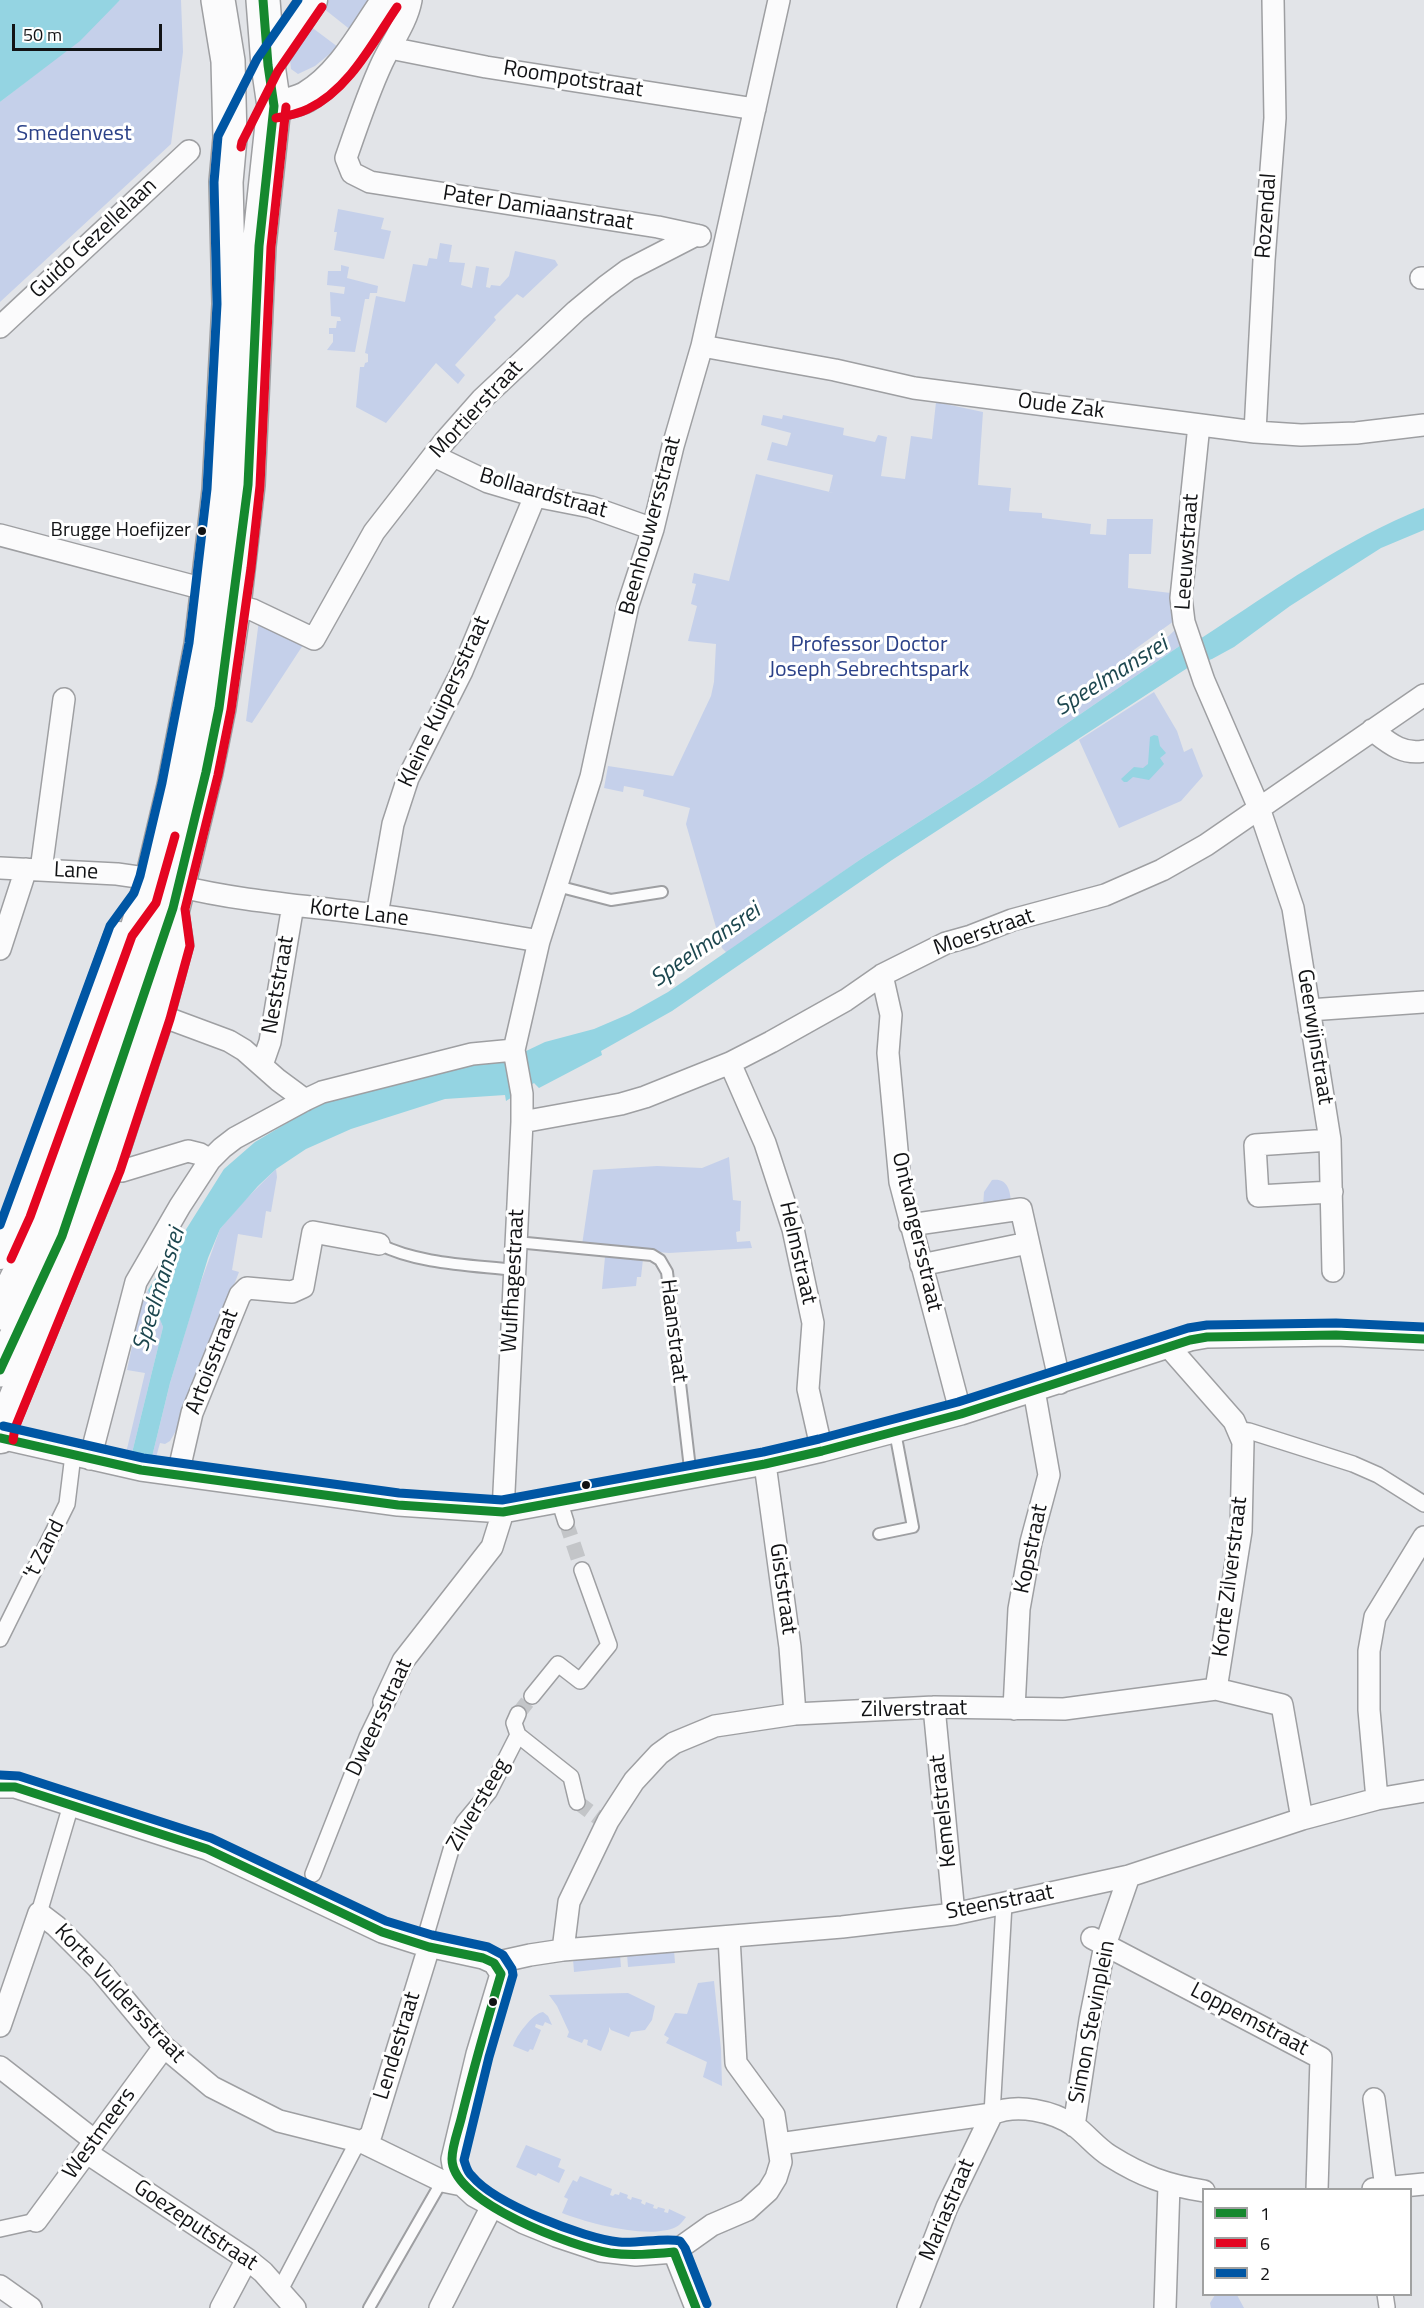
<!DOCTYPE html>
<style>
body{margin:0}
#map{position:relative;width:1424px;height:2308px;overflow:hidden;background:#e2e4e8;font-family:"Titillium Web",sans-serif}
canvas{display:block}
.legend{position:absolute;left:1202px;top:2188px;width:210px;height:108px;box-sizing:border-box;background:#fff;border:2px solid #a0a1a1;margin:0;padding:8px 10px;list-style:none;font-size:18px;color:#121315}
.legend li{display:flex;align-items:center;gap:12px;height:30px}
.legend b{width:30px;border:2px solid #a0a1a1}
.scale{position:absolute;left:12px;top:24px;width:150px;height:27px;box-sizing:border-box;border:3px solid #121315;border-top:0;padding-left:8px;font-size:18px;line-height:21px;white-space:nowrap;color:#121315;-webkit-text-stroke:4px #fff;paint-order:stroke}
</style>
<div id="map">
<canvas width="1424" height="2308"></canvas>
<ul class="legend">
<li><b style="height:8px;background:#15882e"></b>1</li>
<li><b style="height:8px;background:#e40521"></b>6</li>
<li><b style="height:8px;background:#0056a4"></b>2</li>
</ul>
<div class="scale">50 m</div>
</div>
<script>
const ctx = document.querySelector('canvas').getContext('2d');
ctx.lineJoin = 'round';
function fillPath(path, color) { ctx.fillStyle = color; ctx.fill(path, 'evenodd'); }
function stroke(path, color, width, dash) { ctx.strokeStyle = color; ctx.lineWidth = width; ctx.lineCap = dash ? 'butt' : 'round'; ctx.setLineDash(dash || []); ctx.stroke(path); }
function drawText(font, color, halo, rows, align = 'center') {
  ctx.font = font + ' "Titillium Web",sans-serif'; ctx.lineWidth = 6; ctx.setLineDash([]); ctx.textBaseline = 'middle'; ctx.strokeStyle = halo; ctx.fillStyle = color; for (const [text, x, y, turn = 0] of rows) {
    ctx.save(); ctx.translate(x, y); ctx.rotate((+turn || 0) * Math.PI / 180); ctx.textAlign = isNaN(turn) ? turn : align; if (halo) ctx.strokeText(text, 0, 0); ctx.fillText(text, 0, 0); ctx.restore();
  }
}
fillPath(new Path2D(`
 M120,0h61l2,52 -12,92 -171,158v-200l41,-32z
 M329,0h44l-21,31 -29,-23z
 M310,26l28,21 -23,19 -17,8 -7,-5 -1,-9z
 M338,209l46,9 -3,11 10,2 -7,28 -50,-9 3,-18h-3z
 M440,243l12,2 -3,17 16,1 -4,22 11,3 4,-22 13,2 -3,19 4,1 1,-3 9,1 9,-10 6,-25 40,9 3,5 -35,33 -6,-4 -23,23 2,3 -41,45 10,10 -7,9 -22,-21 -50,60 -30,-16 4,-40h4l1,-4 3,-1v-8l-3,-1 11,-57 29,6 8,-38 14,2 2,-8 8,1z
 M341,265l8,2 -2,11 31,8 -1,7h-7l-1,6h-4l-10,53 -28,-2 6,-8v-8h-4v-6h7l1,-7h4l-1,-4 -9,-1 -1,-24 14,2 1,-7 -18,-2 1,-14h13z
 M936,402l47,10 -5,73 33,3 -2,23 33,2v5l49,6 -1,10 16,1 1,-16h46l-2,35h-22l-1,34 43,5 -1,16 4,12 -43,31 5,9 20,-13 20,-19 5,16 -201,138 -119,76 -134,94 -5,-5 -36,-124 4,-16 -47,-12 1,-6 -20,-4 -1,6 -19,-4 4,-22 65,10 38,-80 3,-14 2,-38 -28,-3 9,-35 -6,-2 5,-20 -4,-1 2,-10 35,8 27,-107 78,19 -5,-1 4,-17 -66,-15 5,-18 15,4 4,-13 -30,-8 2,-10 19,4 1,-4 61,13 -1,7 32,7 3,-7 9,2 -6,39 24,3 6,-43 21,3z
 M259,620l46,22 -53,81 -6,-2z
 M1154,692l23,39 7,21 8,-4 11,28 -22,25 -62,27 -40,-88z
 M729,1157l4,43 8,1 -1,30 -4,1 1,10 13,-1 2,7 -83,5 -87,-8 11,-75 64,-4 45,2z
 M276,1169l1,8 -6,35 -5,-1 -4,27 -24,-4 -6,36 7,2 -59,152 -10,17 -5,3 -5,-1 -5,18h-4l19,-78 28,-93 22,-61 23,-27z
 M992,1180c15,-2 18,9 19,22l-28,5 1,-15z
 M605,1257l38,2 -2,18h-4l-1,9 -34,3z
 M148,1290l15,37 -32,130 -5,-4 19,-80 -18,-3 15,-70z
 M674,1950l1,13 -47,4 -1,-13z
 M620,1955l1,12 -47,5 -1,-13z
 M714,1981l7,68 1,37 -19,-9 4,-15 -41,-19 3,-5 -5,-3 11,-22 12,1 11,-31z
 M628,1993l27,13 -3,14 -7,10 -14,2 -2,5 -18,-7 -2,-3v4l-8,20 -14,-6 1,-5 -4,-1 -2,4 -15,-6 2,-5 -12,-26 -8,-11z
 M543,2012l5,4 4,9 -7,-3 -2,4 -7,-2 -1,3 6,3 -8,20 -3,-1 -2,3 -15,-6c3,-10 20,-33 30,-34z
 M526,2145l35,14 -3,8 7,3 -6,13 -21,-10 -2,3 -20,-9z
 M580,2176l32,13 -2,6 3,1 2,-2 4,1 1,-3 8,3 -1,3 4,2 1,-3 10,3 -1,3 4,2 1,-3 8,3 -1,3 4,1 1,-2 7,2 -1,3 4,1 1,-4 17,8c-3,4 -6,8 -10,10 -27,13 -88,-4 -114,-14l6,-14 -4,-2 9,-17 4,2z
 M1215,2295h22l7,13h-33l-1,-5z`), '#c5d0ea');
fillPath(new Path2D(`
 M0,0h120l-40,41 -80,61z
 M1424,508v22l-43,18 -91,58 -56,41 -22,12 -23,8 -297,193 -220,151 -71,40 1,4 -63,33 -5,-5 -28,18 -1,-6 -60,4 -94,30 -45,20 -30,20 -18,17 -38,43 -12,29 -38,125 -19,78 -20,-4 32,-130 -15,-37 76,-121 31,-27 64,-38 171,-45 13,3 42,-20 49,-13 35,-15 39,-22 193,-133 119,-76 201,-138 22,-8c72,-47 141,-97 221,-129z
 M1154,735l4,1 2,10 6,7 -6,5 4,6 -15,16 -16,-3 -6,5h-3l-3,-3 13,-12 9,1 5,-4 2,-27z`), '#94d4e2');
stroke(new Path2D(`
 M566,1522l16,48
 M518,1714l14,-18
 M577,1802l23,17`), '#c3c5c8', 15, [15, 8]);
const service = new Path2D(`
 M557,886l54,14 51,-8
 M516,1242l136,13 8,5 7,12 24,205
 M379,1244c38,20 93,21 135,26
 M879,1534l34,-7 -18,-95
 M369,2308l73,-127`);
const pedestrian = new Path2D(`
 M1239,1430l10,1 104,33 25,11 46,29
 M560,1503l6,19
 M0,1639l67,-135 6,-49
 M532,1696l26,-32 22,17 29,-36 -27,-75
 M518,1714l-4,9 4,12 53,42 6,25
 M313,1874l54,-137 17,-35
 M39,1913l32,-108
 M423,1945l30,-102 11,-21 25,-30 29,-57
 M992,2114l12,-210
 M0,2229l36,-8
 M280,2290l74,-141 8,-7
 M1385,2294l2,13`);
const minor = new Path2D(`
 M411,0c-4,22 -19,42 -29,63 -14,30 -25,63 -36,95l6,15 18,9 288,45 42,9
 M390,48l96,19 269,42
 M1421,278h3
 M0,327l189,-176
 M702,346l133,24 79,18 341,44 46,3 55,-2 68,-8
 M1199,425l-18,173 3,24 20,59 55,127 34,100 37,232 3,131
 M1255,432l9,-172 11,-142 -2,-118
 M434,456l54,26 47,14 56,11 62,22
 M0,535l208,55
 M234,605l19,5 61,29 60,-107 70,-90 38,-43 94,-88 29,-24 23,-17 68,-35
 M1372,730c17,13 30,25 52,21
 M0,868l117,6 35,5
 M41,870l23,-171
 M178,886c65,16 133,20 199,29 54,7 108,17 162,26
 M377,915l16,-91 15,-46 54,-107 73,-175
 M0,949l26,-80
 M882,975l9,40 -3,38 12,129 61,232
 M1309,1010l115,-8
 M159,1015l70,26 15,9 34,30 27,20
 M730,1063l35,80 28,86 20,94 -5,66 14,62
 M262,1065l8,-23 23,-137
 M522,1122l99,-18 24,-7 85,-34 41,-21 75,-42 36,-25 64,-32 25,-7 41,-16 93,-25 57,-25 44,-25 218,-150
 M1330,1140l-75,5 3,51 74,-4
 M109,1167l13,4 66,-20 12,3 10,6
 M910,1225l111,-16 39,174
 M921,1265l107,-22
 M1169,1347l65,74 9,21 -2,89 -25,158
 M0,1438l141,32 257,35 105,7 262,-48 57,-13 139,-37 229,-74 17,-3 129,-2 88,4
 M90,1459l46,-177 44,-76 30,-46 12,-12 13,-10 70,-38 17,-8 150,-38 42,-4
 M765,1464l25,183 5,67
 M178,1474l14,-61 48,-118 7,-7 45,4 11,-5 10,-55 66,12
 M384,1702l19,-41 89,-114 11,-35 19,-390v-28l-8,-44 25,-109 52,-164 37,-172 25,-76 20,-83 29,-100 77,-346
 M934,1707l20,207
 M1014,1709l5,-100 12,-67 18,-67 -15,-85
 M0,1787h15l192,62 175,83 41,13 60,13 11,5 36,-8 33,-5 279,-23 112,-13 175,-38 173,-57 75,-20 47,-8
 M1377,1799l-8,-89v-59l6,-34 49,-80
 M1092,1938l229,120 -4,132
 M563,1950l6,-48 39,-81 26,-40 25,-27 15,-11 41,-17 80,-12 139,-7 130,2 152,-20 66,16 20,114
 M494,1963l7,11 -24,80 -25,105 1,6 9,20 12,11 50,27 32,13 45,15 35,4 38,-3 38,-27 35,-15 21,-19 8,-13 5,-16 -7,-47 -38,-52 -7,-126
 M0,2026l39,-113 17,13 43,43 65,78 48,40 67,34 83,21 80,39 20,4
 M0,2067l95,74
 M1374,2099l12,89
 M1074,2126l16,-106 15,-75 24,-69
 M362,2142l9,-7 58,-188
 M779,2144l213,-30c25,-11 61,-3 83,12 12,9 22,22 35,30 32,20 56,29 94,35
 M87,2153l160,106 16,13 32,36
 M1373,2189l51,-5
 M36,2221l128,-174
 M674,2252l22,56
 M0,2286l31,22
 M221,2308l26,-49
 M440,2308l52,-102
 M908,2308l39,-101 45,-93
 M1165,2308l4,-123`);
const secondary = new Path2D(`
 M268,65l44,-65
 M274,106c10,-2 23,-4 32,-9 36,-21 58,-64 81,-97
 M0,1254l19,-41 100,-276
 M1,1438l2,-13 106,-258 50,-152 19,-71 -5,-32`);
const primary = new Path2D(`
 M0,1313l19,-39 44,-108 49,-154 40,-133 22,-93 27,-141 18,-155 10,-186 -3,-122 4,-44 -2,-77 -10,-61
 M0,1370l42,-87 20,-47 111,-328 33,-136 13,-64 15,-103 14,-120 11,-239 15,-140 -6,-41 -5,-65`);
stroke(service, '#9e9fa2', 14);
stroke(pedestrian, '#9e9fa2', 18);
stroke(minor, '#9e9fa2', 24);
stroke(secondary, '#9e9fa2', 33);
stroke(primary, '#9e9fa2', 36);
stroke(service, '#fbfbfc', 10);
stroke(pedestrian, '#fbfbfc', 15);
stroke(minor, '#fbfbfc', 21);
stroke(secondary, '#fbfbfc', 30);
stroke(primary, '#fbfbfc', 33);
stroke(new Path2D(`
 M0,1370l62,-134 111,-328 33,-136 13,-64 29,-223 11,-239 15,-140 -6,-41 -5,-65
 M0,1438l141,32 257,35 105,7 262,-48 57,-13 139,-37 229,-74 17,-3 129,-2 88,4
 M0,1787h15l192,62 175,83 47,15 54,11 11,5 7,11c-14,47 -27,93 -39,141 -3,14 -10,30 -10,44 0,44 122,88 158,94 21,3 43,1 64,-1l22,56`), '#15882e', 9);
stroke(new Path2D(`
 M276,118c11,-2 22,-4 32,-9 41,-19 65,-67 89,-102
 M241,147l1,-5 36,-71 44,-64
 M11,1259l19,-42 102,-281 24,-33 19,-67
 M13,1440l2,-12 105,-257 50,-152 20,-73 -5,-37 33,-134 13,-65 20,-142 9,-82 11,-239 15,-140`), '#e40521', 9);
stroke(new Path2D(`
 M0,1225l110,-299 24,-33 6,-17 22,-93 27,-140 18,-154 10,-185 -3,-122 4,-46 39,-77 41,-59
 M3,1426l140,32 256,35 103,7 261,-48 56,-13 139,-37 230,-74 19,-3 129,-2 88,4
 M0,1775l19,1 192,62 175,83 46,14 56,12 15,8 9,14 1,6 -24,82 -25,103c2,6 3,12 8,16 23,28 111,62 147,66 18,2 46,-5 61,-1l5,7 22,56`), '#0056a4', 9);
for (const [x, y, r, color] of [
 [202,531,5,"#121315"],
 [586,1485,5,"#121315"],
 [493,2002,5,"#121315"]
]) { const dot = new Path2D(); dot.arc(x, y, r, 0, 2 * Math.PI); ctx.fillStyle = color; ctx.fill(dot); stroke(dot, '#fff', 2); }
drawText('20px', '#121315', '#fff', [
 ["Brugge Hoefijzer",191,531]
], 'right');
drawText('22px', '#121315', '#fff', [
 ["Roompotstraat",573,80,9],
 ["Pater Damiaanstraat",538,209,9],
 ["Rozendal",1267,216,-86],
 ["Guido Gezellelaan",94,239,-43],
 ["Oude Zak",1061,407,7],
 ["Mortierstraat",477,410,-47],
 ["Bollaardstraat",543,494,16],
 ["Beenhouwersstraat",651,526,-75],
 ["Leeuwstraat",1188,552,-86],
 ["Kleine Kuipersstraat",445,702,-65],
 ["Lane",76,872,3],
 ["Korte Lane",359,914,7],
 ["Moerstraat",984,933,-19],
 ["Neststraat",279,985,-80],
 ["Geerwijnstraat",1314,1037,81],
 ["Ontvangersstraat",916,1232,77],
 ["Helmstraat",797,1253,77],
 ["Wulfhagestraat",514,1281,-87],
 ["Haanstraat",673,1331,83],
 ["Artoisstraat",213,1362,-69],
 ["Kopstraat",1032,1549,-78],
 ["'t Zand",45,1550,-63],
 ["Korte Zilverstraat",1231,1577,-83],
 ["Giststraat",782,1589,82],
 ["Zilverstraat",914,1710,-1],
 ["Dweersstraat",380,1718,-65],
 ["Zilversteeg",479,1805,-60],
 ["Kemelstraat",944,1811,-96],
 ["Steenstraat",1000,1903,-11],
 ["Korte Vuldersstraat",119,1994,47],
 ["Loppemstraat",1249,2020,28],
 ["Simon Stevinplein",1093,2022,-79],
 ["Lendestraat",398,2046,-73],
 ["Westmeers",100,2134,-54],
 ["Mariastraat",948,2210,-67],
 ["Goezeputstraat",195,2226,34]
]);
drawText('22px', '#2b4188', '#fff', [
 ["Smedenvest",74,135],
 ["Professor Doctor",869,646],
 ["Joseph Sebrechtspark",869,671]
]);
drawText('italic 24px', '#1d474f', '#fff', [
 ["Speelmansrei",1112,677,-32],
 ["Speelmansrei",706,946,-35],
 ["Speelmansrei",160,1290,-73]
]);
</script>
